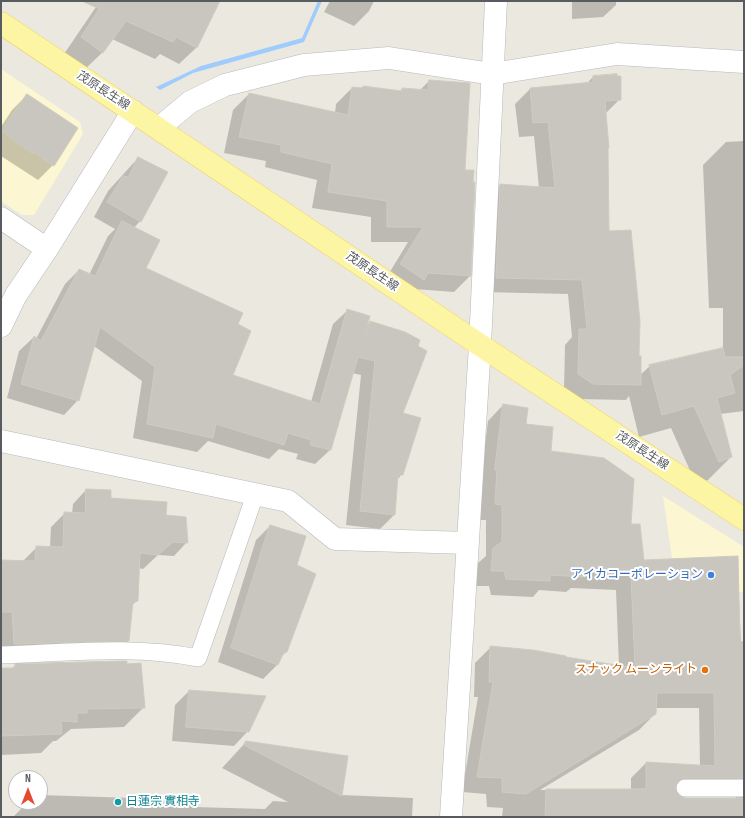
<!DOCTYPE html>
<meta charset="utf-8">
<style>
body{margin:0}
#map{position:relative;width:745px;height:818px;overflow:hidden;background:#ebe9df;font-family:"Sofia Sans Condensed",sans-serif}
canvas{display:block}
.frame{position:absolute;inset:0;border:2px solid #585b60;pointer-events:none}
.north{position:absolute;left:8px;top:770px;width:40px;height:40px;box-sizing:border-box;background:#fff;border:1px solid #bcbdbf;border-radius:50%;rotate:0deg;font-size:11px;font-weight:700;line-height:16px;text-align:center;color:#585b60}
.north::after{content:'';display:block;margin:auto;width:14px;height:18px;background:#e34a2e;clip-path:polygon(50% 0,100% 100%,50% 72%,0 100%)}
</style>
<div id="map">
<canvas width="745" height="818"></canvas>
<div class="frame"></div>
<div class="north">N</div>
</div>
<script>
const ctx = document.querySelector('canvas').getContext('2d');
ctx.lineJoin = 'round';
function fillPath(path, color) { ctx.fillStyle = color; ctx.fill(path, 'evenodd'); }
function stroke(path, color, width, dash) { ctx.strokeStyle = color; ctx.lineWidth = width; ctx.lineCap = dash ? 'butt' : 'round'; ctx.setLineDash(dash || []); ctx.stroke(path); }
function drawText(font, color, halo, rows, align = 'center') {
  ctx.font = font + ' "Sofia Sans Condensed","Noto Sans JP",sans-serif'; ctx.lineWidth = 4; ctx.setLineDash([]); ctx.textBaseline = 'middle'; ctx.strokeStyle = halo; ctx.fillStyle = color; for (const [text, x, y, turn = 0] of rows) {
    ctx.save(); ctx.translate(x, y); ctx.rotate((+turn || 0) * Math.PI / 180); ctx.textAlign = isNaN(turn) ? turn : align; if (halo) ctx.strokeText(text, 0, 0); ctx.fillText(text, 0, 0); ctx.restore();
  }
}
fillPath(new Path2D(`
 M1,69l79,53 3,12 -49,81h-12l-21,-14z
 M663,496l81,51v45l-67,1z`), '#fcf6d3');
fillPath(new Path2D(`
 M318,1h4l-18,41 -111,31 -33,17 -4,-3 45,-21 101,-28z`), '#9fccfc');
fillPath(new Path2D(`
 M100,1h119l-22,46 -18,17 -19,-10 -5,5 -43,-20 -9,13 -18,17 -21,-15z
 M330,1h44l-5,10 -15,15 -30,-14z
 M572,1h44v4l-13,12 -31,2z
 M593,77l27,22 -15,15 3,34 -1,1 1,83 30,125 2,18 10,-9 73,-17v-41h-14l-6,-143 23,-23 18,-1v270l-24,3 11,43 -23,23 -12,4 -25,-56 -32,9 -10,-41 -3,4 -48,-1 -14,-11 1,-43 7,-8 -4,-43 -87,-2 5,-93 14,-14 39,3 -5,-52 -15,1 -4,-33 15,-15 56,-5z
 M429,81l35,90 6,105 -16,16 -40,-3 -29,-9 23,-38h-37v-25l-59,-9 5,-28 -52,-13 1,-6 -42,-8 9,-43 16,-16 86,19 1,-9 16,-16 47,4 3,-3 18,1z
 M27,95l26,70 -15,15 -37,-24v-29l11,-17z
 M138,158l2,63 -6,7 11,40 92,56 -5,52 79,26 22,-78 15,-14 18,17 4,-5 31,92 1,60 -5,6 -3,35 -14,14 -34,-4 15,-150 -9,-2 -22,77 -15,14 -19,-5 2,-5 -19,-5 -10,10 -61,-18 -11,11 -64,-14 9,-57 -48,-35 -16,54 -14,15 -57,-17 12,-47 15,-14 2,2 29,-55 14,-14 10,5 19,-39 7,-7 -21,-12 14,-26z
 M503,405l22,20 25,27 80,73 13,36 94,-4 4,85 3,-1v176h-242l1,-9 -16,-1 -1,-13 -24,-2 16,-95h-4l1,-34 16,-16 128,20 -3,-77 -45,-2 -5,4 -27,-2 -6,7 -42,-2 -2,-9h-13l1,-22 9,-8v-36h-6v-35l8,-64zM655,708h44l1,58 -54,-3 -15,15v12h-91l99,-60 16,-16zM674,793h54l6,2 3,4h-52z
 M86,490l79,26 22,26 -13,14 -16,-1 -15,14 -5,-1 -1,33 -5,4 -4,36 -14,13 -113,4v-97h22l14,-14h13l1,-20 14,-14 7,1 1,-10z
 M270,526l26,40 -9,85 -6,6 -4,8 -14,14 -45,-17 38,-122z
 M15,665l129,42 -20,20 -53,2 -15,12h-3l-12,12 -40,2v-86h11z
 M189,691l59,40 -14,15 -62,-5 3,-36z
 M246,742l96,53 71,3 -1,19h-399l15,-15h12v-7l154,5v7l71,2 8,-8 15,1 -66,-34z`), '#0003');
const building = new Path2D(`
 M82,1h138l-23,47 -21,-11 -3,5 -47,-21 -23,32 -22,-16 18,-28z
 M617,74v2h4v24l-16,1 4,47h-1l1,83 22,-1 9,91 -1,35h2v29l-48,-1 -15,-10 1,-45h8l-5,-49 -86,-2 4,-94 55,4 -7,-66 -15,1 -3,-35 63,-6v-6z
 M429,80l41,3 -5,87h9l-1,12h2l-4,94 -43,-3 -4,7 -24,-16 23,-37h-36v-26l-59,-9 4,-28 -51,-12v-7l-42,-8 10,-44 99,22 4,-28 10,1 1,-2 39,5v-3l26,2z
 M27,94l51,34 -24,38 -20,-14 -1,2 -31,-23z
 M138,157l30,15 -27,50 -34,-20 16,-26 5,1z
 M122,221l38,19 -14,28 97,45 -5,11 13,7 -18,44 87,29 27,-95 23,7 -5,18 1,1 4,-14 35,11 15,8 -2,6 9,5 -24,62 18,5 -18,57h-5l-3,40 -35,-4 15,-150 -17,-4 -27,93 -21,-5 1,-5 -23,-7 -4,12 -68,-21 -3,14 -66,-14 8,-57 -55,-40 -21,74 -58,-17 13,-48 7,5 38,-72 16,7z
 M723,348l2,9h19v8l-14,10 5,18 -18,5 15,59 -13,5 -25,-56 -32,9 -13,-50z
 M503,404l25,4 -2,16 27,3 -2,24 53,7 30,21 -3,45h9l4,36 94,-4 2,88h4v134h-59l-8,5 -2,5 5,8 5,2h59v19h-199l1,-28h100v-27l69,4 -1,-73h-57l-1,21 -130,80 -24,-2v-14l-25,-1 16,-95h-4l1,-36 43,4 33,6v1l69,11 -4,-93 -47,-3 -1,5 -33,-2v6l-44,-2 -2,-8h-13l2,-23 9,-6v-37l-7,-1 2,-34h-2z
 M86,489l25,1v8l56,4 -1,13 20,2 2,26 -15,-1 -15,13 -18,-2 -2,48 -5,1 -4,39 -115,3 -2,-32h-11v-52l34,1 1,-15 27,1 1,-35 21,1z
 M270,525l36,11 -9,29 19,9 -29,78h-3l-6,13 -47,-17z
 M124,661h3v3l14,-1 4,45 -58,1v4h-10v9l-16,-1 1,13 -61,2v-68h14v-4z
 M189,690l40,3 37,3 -17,36 -63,-5z
 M246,741l102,15 -6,40 -98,-51z`);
fillPath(building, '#c8c6bf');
stroke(building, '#cfcbbe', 1);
const service = new Path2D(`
 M1,655c66,-2 132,-10 197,3l57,-163
 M685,788h59`);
const minor = new Path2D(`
 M159,128l31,-26 35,-17 79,-20 85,-7 103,16 125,-20 127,8
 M1,218l46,31
 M1,326l15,-31 31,-46 86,-138
 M1,441l287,60 47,38 133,4
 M451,817l29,-472 16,-344`);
const primary = new Path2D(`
 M1,23l479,322 264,174`);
stroke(service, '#b5b7bc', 18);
stroke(minor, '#b5b7bc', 23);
stroke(primary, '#ecce57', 23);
stroke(service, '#fff', 17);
stroke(minor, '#fff', 22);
stroke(primary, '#fcf5a3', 22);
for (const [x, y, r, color] of [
 [711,575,4,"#3f7fe0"],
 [705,670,4,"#e8710a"],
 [118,802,4,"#0f9aa8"]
]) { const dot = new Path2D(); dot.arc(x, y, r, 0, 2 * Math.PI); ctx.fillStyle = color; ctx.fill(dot); stroke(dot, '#fff', 1.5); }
drawText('12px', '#585b60', '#fff', [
 ["茂原長生線",103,91,33],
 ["茂原長生線",372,272,34],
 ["茂原長生線",642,451,33]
]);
drawText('12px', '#366cbe', '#fff', [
 ["アイカコーポレーション",703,575]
], 'right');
drawText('12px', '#c56008', '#fff', [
 ["スナック ムーンライト",697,670]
], 'right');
drawText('12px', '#0d838f', '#fff', [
 ["日蓮宗 實相寺",126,802]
], 'left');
</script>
